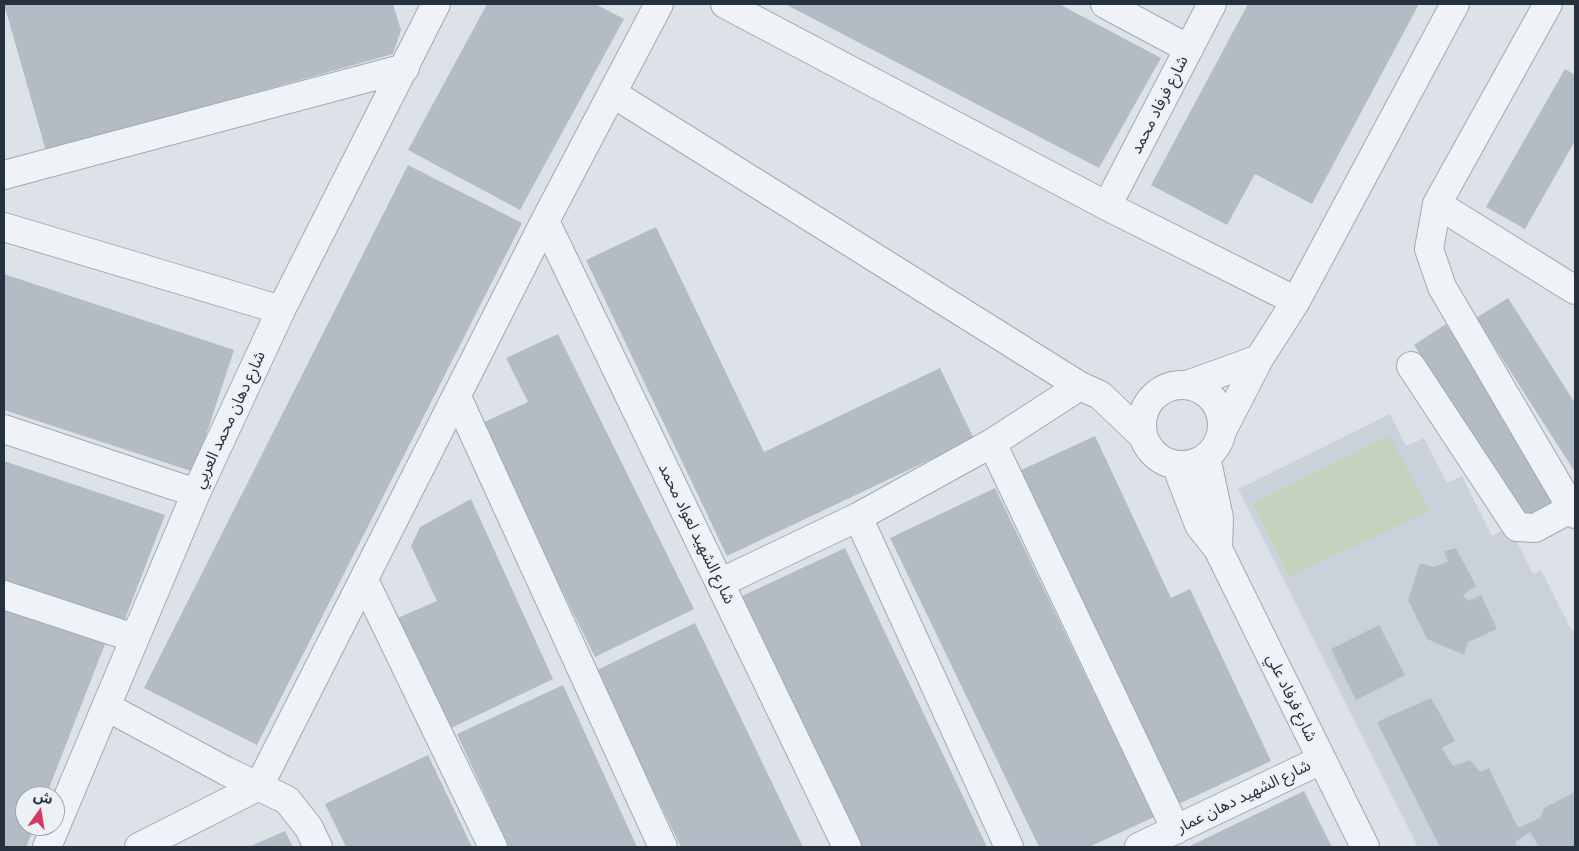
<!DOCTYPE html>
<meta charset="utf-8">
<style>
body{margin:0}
#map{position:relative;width:1579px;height:851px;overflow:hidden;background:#dce2e8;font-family:"Archivo Narrow","Noto Sans Arabic",sans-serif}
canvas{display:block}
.frame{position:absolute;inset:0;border:5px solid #25313f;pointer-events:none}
.north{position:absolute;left:15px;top:786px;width:50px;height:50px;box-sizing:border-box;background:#ecf1f5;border:1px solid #9ca4ac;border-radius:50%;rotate:13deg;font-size:14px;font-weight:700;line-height:20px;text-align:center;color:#25313f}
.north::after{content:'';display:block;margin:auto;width:18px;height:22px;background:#d63861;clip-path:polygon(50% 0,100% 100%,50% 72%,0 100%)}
</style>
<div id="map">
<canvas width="1579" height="851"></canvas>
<div class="frame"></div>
<div class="north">ش</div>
</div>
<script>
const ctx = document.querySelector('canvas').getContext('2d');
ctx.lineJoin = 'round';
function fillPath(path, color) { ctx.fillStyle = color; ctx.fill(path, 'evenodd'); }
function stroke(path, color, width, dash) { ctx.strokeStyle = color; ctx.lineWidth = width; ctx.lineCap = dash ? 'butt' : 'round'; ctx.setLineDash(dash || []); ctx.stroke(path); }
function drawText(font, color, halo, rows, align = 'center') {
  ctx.font = font + ' "Archivo Narrow","Noto Sans Arabic",sans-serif'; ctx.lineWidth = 4; ctx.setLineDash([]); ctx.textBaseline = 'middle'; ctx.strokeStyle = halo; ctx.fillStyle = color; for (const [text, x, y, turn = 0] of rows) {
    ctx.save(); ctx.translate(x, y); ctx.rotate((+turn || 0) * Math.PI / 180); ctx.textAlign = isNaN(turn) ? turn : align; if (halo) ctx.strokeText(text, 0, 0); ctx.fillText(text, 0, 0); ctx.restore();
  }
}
fillPath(new Path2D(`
 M1390,414l16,32 18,-8 23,45 15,-7 30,60 18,-9 23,47 8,-4 31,61 3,-1v217h-157l-180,-358z`), '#cad1da');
fillPath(new Path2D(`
 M1389,435l40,76 -140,66 -37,-74z`), '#c5d2bd');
fillPath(new Path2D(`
 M4,4h389l8,26 -8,24 -347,97z
 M487,4h108l29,15 -104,191 -112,-60z
 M785,4h274l102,54 -62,110z
 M1248,4h171l-107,200 -57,-30 -28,51 -76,-40z
 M1565,69l10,6v66l-50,88 -39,-22z
 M408,165l114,58 -265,522 -113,-57z
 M656,227l108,225 176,-84 34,71 -247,117 -141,-296z
 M4,274l230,76 -40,122 -190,-62z
 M1508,298l67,105v69l-99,-154z
 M1446,324l113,176 -33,21 -112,-176z
 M558,334l136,275 -99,48 -115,-233 48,-22 -22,-44z
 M1095,436l76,162 19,-9 81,172 -97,45 -157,-334z
 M4,461l161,54 -43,112 -118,-42z
 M995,488l159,329 -65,30h-50l-149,-309z
 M471,499l82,180 -106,51 -52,-111 42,-18 -26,-55 9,-19z
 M845,548l142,299h-126l-119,-251z
 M1456,548l20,38 -13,9 5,6 13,-6 16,34 -29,13 -4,13 -37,-16 -19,-39 12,-37 14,4 14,-6 -4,-10z
 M4,605l101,39 -59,152h-21v30h10l-9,21h-22z
 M695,623l108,224h-122l-86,-176z
 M1379,625l26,50 -49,25 -25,-51z
 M563,685l74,162h-128l-52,-113z
 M1431,698l24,43 -13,7 11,18 17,-6 10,12 9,-4 29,60 22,-10 4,-10 31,-16v55h-36l-9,-15 -15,10 2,5h-77l-63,-125z
 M428,755l44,92h-126l-21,-43z
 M1304,791l28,56h-144z
 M285,831l8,16h-44z`), '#b3bcc5');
const street = new Path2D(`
 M725,4l382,202 189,95
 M1105,4l84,45
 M1548,4l-111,200 138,86
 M612,93l468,293 20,9 42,40
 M4,175l401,-107
 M1437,204l-8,45 13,38 133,227
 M1107,206l105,-202
 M545,221l302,626
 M4,227l277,83
 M1411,366l106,161 18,1 37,-20
 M1142 425a40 40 0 1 1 80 0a40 40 0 1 1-80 0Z
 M1187,385l72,-26
 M457,397l206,450
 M4,429l192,64
 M1222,431l37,-72 37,-58 159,-297
 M992,443l184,387
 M1206,457l13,61 -1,31
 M1176,465l23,60 19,24 147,298
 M858,517l151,330
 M364,580l129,267
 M720,583l138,-66 134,-74 88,-57
 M4,595l130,43
 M107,707l119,64 61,29 22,28 9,19
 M47,847l149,-354 85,-183 155,-306
 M139,847l120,-61 286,-565 114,-217
 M1139,847l182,-87`);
stroke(street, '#a1a9b2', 30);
stroke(street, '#eff2f6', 28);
drawText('16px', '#25313f', '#ecf1f5', [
 ["شارع فرفاد محمد",1160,105,-63],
 ["شارع دهان محمد العربي",230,420,-65],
 ["شارع الشهيد لعواد محمد",696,534,64],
 ["شارع فرفاد علي",1291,698,64],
 ["شارع الشهيد دهان عمار",1244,797,-26]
]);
</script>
